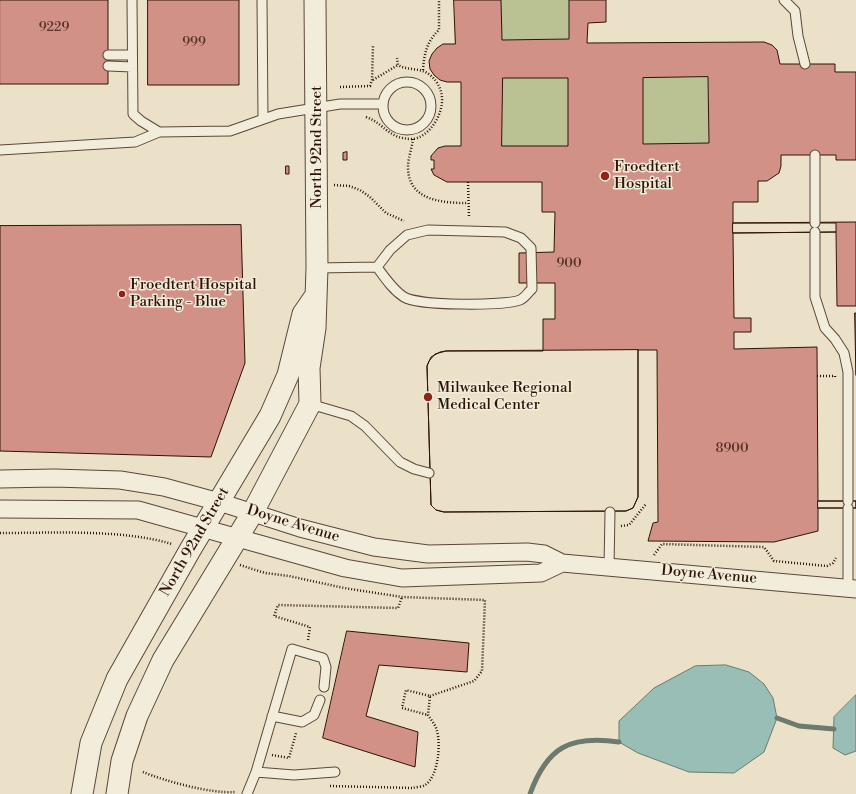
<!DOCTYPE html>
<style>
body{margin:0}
canvas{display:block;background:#ebe1c8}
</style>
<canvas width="856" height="794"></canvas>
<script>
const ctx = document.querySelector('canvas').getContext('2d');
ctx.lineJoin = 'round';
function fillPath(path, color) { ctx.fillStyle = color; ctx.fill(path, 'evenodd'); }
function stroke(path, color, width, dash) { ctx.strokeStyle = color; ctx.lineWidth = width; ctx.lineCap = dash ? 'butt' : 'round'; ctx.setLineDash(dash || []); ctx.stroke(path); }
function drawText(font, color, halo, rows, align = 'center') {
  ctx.font = font + ' "Libre Bodoni",serif'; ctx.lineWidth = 3; ctx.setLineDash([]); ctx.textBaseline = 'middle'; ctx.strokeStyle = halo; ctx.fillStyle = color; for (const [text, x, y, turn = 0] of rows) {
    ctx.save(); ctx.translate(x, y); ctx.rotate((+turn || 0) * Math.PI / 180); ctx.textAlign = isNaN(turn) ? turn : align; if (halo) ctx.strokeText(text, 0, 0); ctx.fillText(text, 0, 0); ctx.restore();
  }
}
fillPath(new Path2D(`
 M501,0h68v39l-67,1z
 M708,77l1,66 -66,1v-66z
 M503,78h65v68h-66z`), '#bac294');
const water = new Path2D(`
 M726,665l23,7 15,12 9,14 4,20 -13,34 -30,21 -45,-1 -51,-19 -19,-11v-21l35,-33 41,-22z
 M856,695v56l-11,4 -12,-7 1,-31z`);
fillPath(water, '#98beb5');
stroke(water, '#6d7a6f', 1);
stroke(new Path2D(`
 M777,718l22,8 35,3
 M530,794c17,-47 40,-59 89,-52`), '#6d7a6f', 5);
const building = new Path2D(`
 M0,0h108v84h-108z
 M148,0h91v85h-91z
 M454,0h47l1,40 67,-1v-39h37v22l-18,1 -1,20 177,-1 8,3 5,5 3,14h55v8h21v88h-20v-5h-55v11l-2,7 -12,8h-9v21h-25v21l123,-1v84h-19l-1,-74 -103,1 1,85h17v14h-17v17l83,-2 1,154h38v7h-38v23l-44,11 -126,-1 5,-18 5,-1 -1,-172h-19v147l-5,11 -7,3 -182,1 -8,-2 -5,-5 -4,-139 4,-9 9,-5 6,-1h97v-32h12v-36h-36v-30l35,-1 1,-40h-13v-30h-95l-13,-7 -3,-6h3v-9h-3v-4l7,-8 7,-2h16v-64h-14l-7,-2 -6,-5 -4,-6 -1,-8 3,-7 5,-6 6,-4h12zM708,77l1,66 -66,1v-66zM503,78h65v68h-66z
 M347,152v8h-4v-7z
 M286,166h3v8h-3z
 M733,223h103v9l-103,1z
 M241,225l4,138 -34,94 -211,-6v-225z
 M855,313h1v62z
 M638,350v147l-5,11 -7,3 -182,1 -8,-2 -5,-5 -4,-139 2,-5 6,-7 11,-3z
 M818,501h38v7h-38z
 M347,631l122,12 -2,29 -88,-7 -13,51 52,16 -3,35 -92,-29z`);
fillPath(building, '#d19187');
stroke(building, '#2d1407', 1);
const service = new Path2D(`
 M132,0l1,114 8,7 18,11 71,-1 48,-17 62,-10h43
 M262,0l1,118
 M784,0l11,11 3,25 7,28
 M108,55h24
 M108,66l24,1
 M383 106a24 24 0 1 1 48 0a24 24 0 1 1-48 0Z
 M0,150l135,-8 24,-10
 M815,223v-68
 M428,230l77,2 16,6 10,10 1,41c-4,3 -7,9 -12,11 -16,6 -102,6 -116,-3 -11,-7 -19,-19 -27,-30l13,-17 17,-15z
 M815,232v65l10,31 10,11 9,14 4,19v129
 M317,268l60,-1
 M310,404l41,12 14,10 35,36 14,7 15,4
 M848,508v80
 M609,567l1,-55
 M324,687l2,-20 -3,-9 -31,-9 -36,123 38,3 41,-3
 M272,716l30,6 12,-7 6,-15
 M247,794l9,-22`);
const minor = new Path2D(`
 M0,479l54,-1 66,2 44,7 55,15 81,26 74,19 54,7 99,-2 17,2 18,9 294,26
 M0,509l138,1 207,58 57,10 139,-5 21,-10`);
const tertiary = new Path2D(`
 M82,794l9,-51 26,-64 73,-129 80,-134 18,-41 15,-61 11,-16
 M117,794l5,-33 15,-45 26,-56 90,-148 57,-108 -1,-36 6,-40 2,-60 -2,-268`);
stroke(service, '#5c4737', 11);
stroke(minor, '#5c4737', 19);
stroke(tertiary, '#5c4737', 23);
stroke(new Path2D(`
 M423,70c1,-16 4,-29 16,-40v-30
 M373,80l25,-15
 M340,87l30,-1 2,-6 1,-34
 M366,117c18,6 22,22 46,22 6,0 14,-5 18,-10 14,-16 18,-39 0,-54 -10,-8 -22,-4 -32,-10l-1,-7
 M413,139c-1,9 -5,19 -5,28 0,34 35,36 60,36
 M468,182l1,35
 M334,185l15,1 11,4 10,7 16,16 18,8
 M817,376h18v2
 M621,526l8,-1 17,-21
 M0,533c53,0 122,-4 172,11
 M654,555l8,-11 102,3 10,14 53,5 6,-3 3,-5
 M240,565l25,8 24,3 55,12 58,9 83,3 -3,71 -8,10 -44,15
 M308,640l2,-13 -36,-11 4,-11 120,3 4,-11
 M272,755l17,3 7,-25
 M143,772c22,9 68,22 92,20
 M330,786l83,2c3,-1 9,-1 12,-3 13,-8 16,-40 12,-54 -1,-6 -6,-11 -9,-16l2,-19 -24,-6 -4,18 26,7`), '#2d1407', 2.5, [1, 2]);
stroke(service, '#f2ecdb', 9);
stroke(minor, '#f2ecdb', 17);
stroke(tertiary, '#f2ecdb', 21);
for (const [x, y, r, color] of [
 [605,176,5,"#8f2418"],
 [122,294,4,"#8f2418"],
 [428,397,5,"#8f2418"]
]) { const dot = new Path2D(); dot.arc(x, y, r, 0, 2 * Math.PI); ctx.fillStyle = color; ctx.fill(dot); stroke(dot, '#f2ecdb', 1.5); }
drawText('13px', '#563327', null, [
 ["9229",54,28],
 ["999",194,43],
 ["900",569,264],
 ["8900",732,449]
]);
drawText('15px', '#2d1407', '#f2ecdb', [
 ["North 92nd Street",317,147,-90],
 ["Doyne Avenue",293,524,17],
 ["North 92nd Street",195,542,-60],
 ["Doyne Avenue",709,575,5]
]);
drawText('15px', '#2d1407', '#f2ecdb', [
 ["Froedtert",614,167],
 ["Hospital",614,184],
 ["Froedtert Hospital",130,285],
 ["Parking - Blue",130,302],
 ["Milwaukee Regional",437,388],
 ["Medical Center",437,405]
], 'left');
</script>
